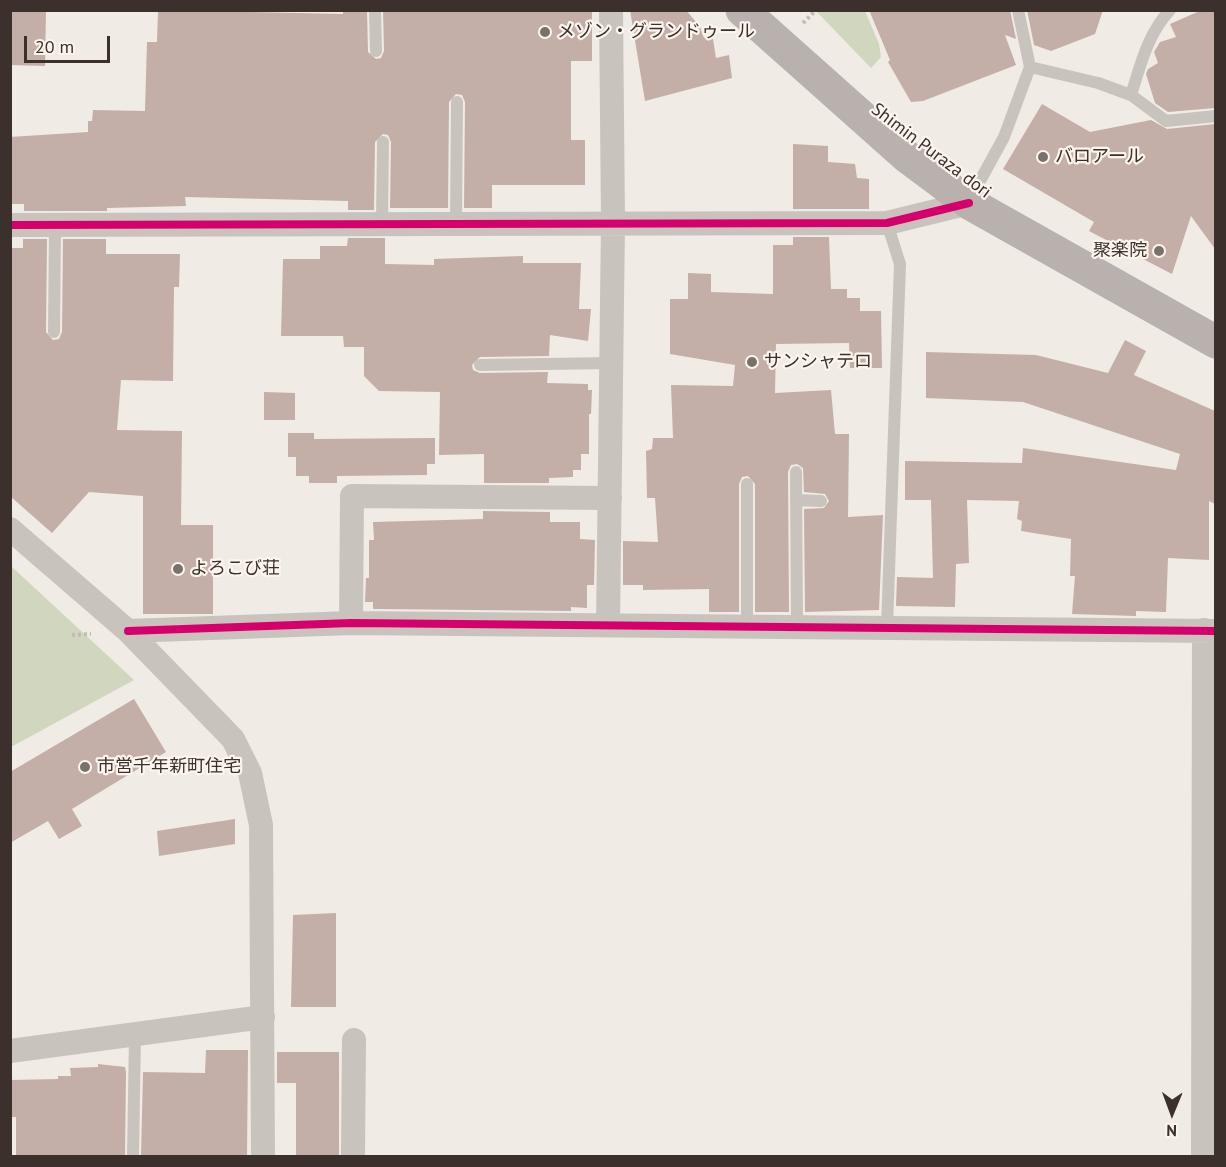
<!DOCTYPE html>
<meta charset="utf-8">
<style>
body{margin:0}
#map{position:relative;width:1226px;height:1167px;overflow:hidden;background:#f0ebe5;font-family:"PT Sans",sans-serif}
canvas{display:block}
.frame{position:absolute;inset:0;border:12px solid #3b302b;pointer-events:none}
.north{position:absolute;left:1142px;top:1083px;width:60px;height:60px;-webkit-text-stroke:4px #fbf5ee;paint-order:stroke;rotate:181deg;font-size:16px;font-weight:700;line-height:24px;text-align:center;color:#3b302b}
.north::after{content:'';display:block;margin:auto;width:21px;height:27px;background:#3b302b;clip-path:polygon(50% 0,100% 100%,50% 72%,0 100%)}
.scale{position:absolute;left:24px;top:36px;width:86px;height:27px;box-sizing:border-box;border:3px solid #3b302b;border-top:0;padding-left:8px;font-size:18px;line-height:21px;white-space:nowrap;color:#3b302b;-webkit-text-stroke:4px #fbf5ee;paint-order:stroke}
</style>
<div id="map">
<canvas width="1226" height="1167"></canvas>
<div class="frame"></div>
<div class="north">N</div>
<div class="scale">20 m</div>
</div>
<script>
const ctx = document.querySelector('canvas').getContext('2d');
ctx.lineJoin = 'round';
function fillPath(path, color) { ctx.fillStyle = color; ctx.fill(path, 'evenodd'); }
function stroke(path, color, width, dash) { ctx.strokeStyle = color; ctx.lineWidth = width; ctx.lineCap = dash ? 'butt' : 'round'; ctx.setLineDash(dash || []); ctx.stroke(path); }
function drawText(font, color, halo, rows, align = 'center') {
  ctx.font = font + ' "PT Sans","Noto Sans JP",sans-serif'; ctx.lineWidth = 4.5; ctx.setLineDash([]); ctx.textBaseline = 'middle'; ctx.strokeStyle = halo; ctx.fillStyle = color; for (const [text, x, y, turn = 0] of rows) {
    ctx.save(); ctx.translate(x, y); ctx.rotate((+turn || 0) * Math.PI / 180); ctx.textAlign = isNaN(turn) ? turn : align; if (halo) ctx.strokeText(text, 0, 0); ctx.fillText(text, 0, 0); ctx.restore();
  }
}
fillPath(new Path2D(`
 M816,11h49l14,33 2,13 -10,11z
 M11,566l123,114 -123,67h-1z`), '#d1d6bf');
fillPath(new Path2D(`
 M10,10h36l-1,56 -35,-1z
 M158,10l185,4v-4h24l1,42 8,7 5,-1 3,-7 -1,-41h209v51h-21v79h14v45h-93v23h-28l1,-106 -3,-7 -6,-1 -7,8 -1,106h-58l1,-66 -3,-7 -5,-1 -8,8 -1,68h-26v-9l-163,-4 1,9 -79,2v3h-83v-7h-14v-67l78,-5v-11h4l1,-11 52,1 2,-69h10z
 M630,10h56l14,17 4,11 9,1 3,19 13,-3 3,23 -87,23z
 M869,10h141l6,29 -11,-4 11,30 -93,36 -12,1 -23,-40 2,-2z
 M1027,10h76l-8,24 -44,17 -17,-6z
 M1202,10h13v98l-47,4 -13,-9 -9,-29 2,-5 10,-6 -4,-11 6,-10 16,-5 -6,-13z
 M1042,104l48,28 61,-12 16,9 48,-5v125l-24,-33 -19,58 -83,-43 5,-9 -91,-53z
 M793,144l35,2v16l27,2 2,14 12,1v30h-76z
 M793,237h36l2,52h16v9h13v13h21l1,57h-32l-1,-25 -73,1 -1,49 56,-3 4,44h14l-1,83 35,-2 -4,95 -74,2 -1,-103 20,-1 5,-7 -4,-7 -21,-2 -1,-24 -6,-4 -6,1 -3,7 1,140h-34v-128l-7,-8 -6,1 -3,7v128h-30v-23l-66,1v-5h-20v-44l35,1 -3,-44h-8l-1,-47 6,-2 1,-11h20l-2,-53 62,1 2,-21 -65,-11v-55h18v-26l23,1v18l62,2v-49h20z
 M348,238h37v26l49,1v-6l89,-3v7h58l-2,46h12l-3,32 -38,-6 -1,21 -69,1 -8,8 1,5 7,3 68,-1 -1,11 41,1v6h4l-1,24h-2v40h-8v16h-8v7l-24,1v5h-65v-29l-45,1 1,-63 -61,-1 -15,-15v-29h-20l-1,-11h-62l2,-77h37v-13h27z
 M23,239h24l-1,93 7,8 6,-1 3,-7 1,-93h43v15h74l-1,33h-5l-1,94 -52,-1 -4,50 65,1 -1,94h32v89h-70v-118l-54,-4 -37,41 -42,-37 1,-248h12z
 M1125,340l21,11 -12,24 81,36v93l-6,-3v59l-41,-2 -2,54 -30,-1v5l-64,-2 3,-38h-5l1,-37 -50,-8 1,-10 -5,-2 2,-18 -52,-1 2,63 -13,1 -1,43 -59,-1 1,-29 36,1 -2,-78h-26v-39l117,2 1,-15 153,22 4,-16 -157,-52 -97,-4v-46l110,3 72,18z
 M264,392l31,1v27h-31z
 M288,433h26v6l121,-1v26h-8v11l-90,1v7h-28v-7h-13v-19h-8z
 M483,511l67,1v10h30v17l15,1 -1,45h-7v23l-16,-1v4l-190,-2h-8v-7h-8l1,-24h3v-38h5l-1,-18 110,-3z
 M134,699l32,53 -94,57 10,17 -23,13 -11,-18 -38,22v-71z
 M235,819v25l-76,12 -2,-25z
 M336,913v94h-45l2,-92z
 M206,1050h42l-1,106h-106l2,-84 62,1z
 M277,1052h62v104h-43v-73h-19z
 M98,1064l27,3 1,5 -1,84h-109v-39h-6v-37l48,-1v-3h13l-1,-8 28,-1z`), '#c3afa7');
stroke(new Path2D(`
 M803,23l13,-13
 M72,635l19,-1`), '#c2bbb6', 4, [3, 3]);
stroke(new Path2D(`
 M375,10l1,41
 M1030,67l68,16 33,12 35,26 50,-5
 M1131,95c10,-31 16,-60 39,-85
 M969,201l35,-64 26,-70 -12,-57
 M382,223l1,-81
 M456,223l1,-121
 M54,332l1,-107
 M480,365l132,-2
 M796,472l1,154
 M796,500l25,1
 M747,626v-142
 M887,627l13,-363 -13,-41
 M133,1156l2,-121`), '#c9c3be', 12);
stroke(new Path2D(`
 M10,225l877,-2 82,-20
 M10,529l118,102 105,108 17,34 11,52 2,331
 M351,623l1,-127 258,2
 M608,625l5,-403 -2,-212
 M128,631l223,-8 865,8
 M10,1051l253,-34
 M353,1156l1,-116
 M1203,1156l1,-526`), '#c9c3be', 24);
stroke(new Path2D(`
 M742,10l164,146 63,47 247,139`), '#b8b1ad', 33);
stroke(new Path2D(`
 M10,225l877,-2 82,-20
 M128,631l223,-8 865,8`), '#d6006c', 8);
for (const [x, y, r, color] of [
 [545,32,6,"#7a716c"],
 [1043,157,6,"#7a716c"],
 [1159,251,6,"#7a716c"],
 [752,362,6,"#7a716c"],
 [178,569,6,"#7a716c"],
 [85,767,6,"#7a716c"]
]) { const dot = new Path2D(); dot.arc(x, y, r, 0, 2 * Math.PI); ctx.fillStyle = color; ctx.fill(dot); stroke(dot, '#fbf5ee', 2); }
drawText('18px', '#3b302b', '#fbf5ee', [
 ["メゾン・グランドゥール",557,32],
 ["バロアール",1055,157],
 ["聚楽院",1147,251,"right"],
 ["サンシャテロ",764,362],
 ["よろこび荘",190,569],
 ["市営千年新町住宅",97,767]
], 'left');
drawText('18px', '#3b302b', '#fbf5ee', [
 ["Shimin Puraza dori",931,151,37]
]);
</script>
